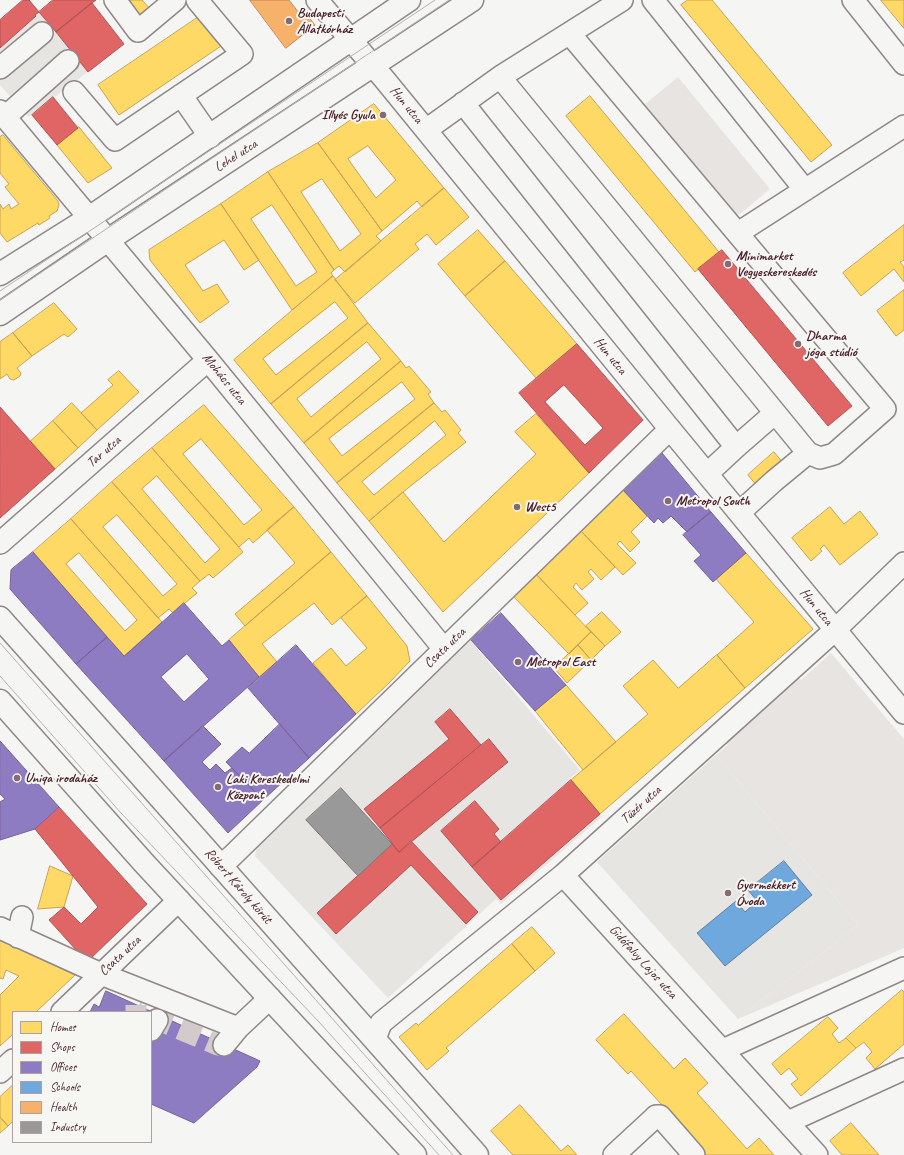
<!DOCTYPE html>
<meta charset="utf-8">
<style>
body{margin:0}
#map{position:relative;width:904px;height:1155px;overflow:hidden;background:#f5f5f3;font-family:Caveat,sans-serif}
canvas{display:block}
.legend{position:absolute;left:12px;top:1011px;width:140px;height:132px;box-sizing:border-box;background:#f6f6f2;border:1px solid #b1a0a2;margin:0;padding:5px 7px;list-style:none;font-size:12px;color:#4a1f2b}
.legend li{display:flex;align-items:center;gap:8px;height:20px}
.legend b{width:20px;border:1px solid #b1a0a2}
</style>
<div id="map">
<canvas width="904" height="1155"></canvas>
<ul class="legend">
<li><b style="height:11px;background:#ffd966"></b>Homes</li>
<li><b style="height:11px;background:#e06666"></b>Shops</li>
<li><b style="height:11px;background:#8e7cc3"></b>Offices</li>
<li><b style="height:11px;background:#6fa8dc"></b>Schools</li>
<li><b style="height:11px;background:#f6b26b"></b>Health</li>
<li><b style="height:11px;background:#999"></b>Industry</li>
</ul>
</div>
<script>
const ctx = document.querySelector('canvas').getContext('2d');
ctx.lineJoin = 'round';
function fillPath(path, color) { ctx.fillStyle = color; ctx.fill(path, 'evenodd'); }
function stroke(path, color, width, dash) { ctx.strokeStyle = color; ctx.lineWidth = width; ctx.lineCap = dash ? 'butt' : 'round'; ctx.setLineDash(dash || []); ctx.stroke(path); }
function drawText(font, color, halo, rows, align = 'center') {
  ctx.font = font + ' Caveat,sans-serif'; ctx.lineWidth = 4; ctx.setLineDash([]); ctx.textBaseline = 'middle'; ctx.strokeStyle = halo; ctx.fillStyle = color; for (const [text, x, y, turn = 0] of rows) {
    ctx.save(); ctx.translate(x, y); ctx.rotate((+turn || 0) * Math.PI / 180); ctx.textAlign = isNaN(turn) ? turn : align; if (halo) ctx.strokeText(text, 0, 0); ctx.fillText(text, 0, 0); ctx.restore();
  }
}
fillPath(new Path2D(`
 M23,0h6l27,32 68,12 -95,73 -29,-32v-64z
 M470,640l110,130 -11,9 32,38 11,-9 -111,96 -5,-5 -108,99 -133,-142 3,-14z
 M716,755l142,170 -120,94 -141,-157z`), '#e7e5e2');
fillPath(new Path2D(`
 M678,77l92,112 -35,29 -91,-113z
 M831,653l73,86v209l-166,71 120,-94 -142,-170 12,-10 -4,-4 72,-67 5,6z`), '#e8e4e2');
const homes = new Path2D(`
 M126,0h16l8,9 -10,8z
 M688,0h24l120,145 -21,17 -130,-157z
 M881,0h23v28z
 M203,14l21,30 -105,71 -21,-30z
 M590,96l129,156 -24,20 -129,-156z
 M374,104l70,84 -22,19 -5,-6 -35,30 -64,-88zM368,146l28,34 -20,18 -28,-39z
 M79,127l33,41 -24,15 -31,-38z
 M3,135l55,66 1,4 -2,6 -8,5 1,2 -11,7 -1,-2 -31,19 -7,-9v-29l3,5 6,-5 2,5 8,-5 -14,-17 4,-3 -9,-11v-36z
 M318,143l64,88 -6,5 5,5 -36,31 -6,-6 -5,4 -66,-98zM322,179l39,55 -21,17 -39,-59z
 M268,172l66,98 -3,3 2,3 -41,34 -71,-106zM272,205l45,67 -21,14 -45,-67z
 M444,188l25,29 -33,28 -9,-11 -12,10 4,5 -64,54 -20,-23z
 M221,204l38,56 -15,10 -20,-30 -39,25 18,26 14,-7 12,18 -29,21 -50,-63 -1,-10z
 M904,225v35l-4,2 4,5v15l-10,-13 -33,27 -18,-23z
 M478,230l27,31 -40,35 -27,-32z
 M505,261l72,83 -41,34 -71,-82z
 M333,276l35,47 -97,81 -37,-44zM335,302l13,16 -72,57 -13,-16z
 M904,290v40l-8,6 -19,-25z
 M54,303l23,26 -9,8 -4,-3 -32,22 -19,-23z
 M368,323l33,38 -97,82 -33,-39zM367,342l14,17 -70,58 -14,-18z
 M13,333l19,23 -15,12 4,5 -1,3 -6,4 -4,-1 -3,-5 -7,5v-37z
 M401,361l5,7 3,-2 22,26 -3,2 6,9 -97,80 -33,-40zM402,382l13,17 -73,57 -13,-17z
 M119,371l20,21 -42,38 -16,-17 32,-28 -5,-5z
 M72,403l25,27 -19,18 -25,-27z
 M434,403l8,9 3,-2 16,20 -3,3 8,9 -63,50 -34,29 -32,-38zM435,421l11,14 -72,60 -12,-13z
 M204,405l90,102 -41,36 -4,-5 -10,9 -87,-99zM201,439l61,71 -18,15 -61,-71z
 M536,414l53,59 -146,139 -74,-91 34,-29 41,50 92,-88 -21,-22z
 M53,421l25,27 -23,21 -25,-27z
 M152,448l91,104 -30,26 -4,-4 -9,7 -88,-99zM157,476l63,73 -15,14 -63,-74z
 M774,452l9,11 -26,23 -9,-11z
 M112,482l88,99 -8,7 5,5 -24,20 -4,-4 -11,9 -87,-99zM117,515l60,69 -14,12 -60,-69z
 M623,490l24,26 -16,16 9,10 -10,10 -10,-11 -3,3 19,19 -13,12 -42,-44z
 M294,507l37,45 -86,74 -10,-12 60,-51 -28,-33z
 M830,507l14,17 16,-13 18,23 -38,31 -16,-20 -4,4 2,2 -11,10 -19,-23z
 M71,519l91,103 -38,34 -91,-104zM79,553l58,67 -12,11 -59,-67z
 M581,531l34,36 -14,13 -10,-11 -3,3 6,7 -12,11 -6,-7 -3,4 15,16 -13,12 -40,-42z
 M331,552l36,44 -35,29 -18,-22 -52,41 15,18 -18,15 -30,-37z
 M746,553l67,76 -68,59 -28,-33 37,-33 -38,-43z
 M535,573l56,59 -22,22 -57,-59z
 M367,596l40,50 3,15 -22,23 -32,30 -43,-51 18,-15 15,18 21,-18 -26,-30z
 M602,612l19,20 -16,14 -19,-20z
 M591,632l14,14 -14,14 -13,-15z
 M578,645l13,15 -24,23 -13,-15z
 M717,655l28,33 -145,126 -29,-34 77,-66 -25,-28 30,-26 25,28z
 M566,685l50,57 -33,28 -48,-59z
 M50,866l23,10 -9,31 -26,2z
 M532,927l23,26 -20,18 -23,-27z
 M0,940l75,35 -39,37h-23v22l-13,12v-51l19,-19 -13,-6 -3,9 -3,-1z
 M512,944l23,27 -89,77 3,3 -22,19 -28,-33 17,-14 2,2z
 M902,990l2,2v52l-29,25 -9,-11 6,-6 -8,-10 -8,6 -10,-10z
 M624,1014l50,55 11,-11 23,25 -11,10 50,56 12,-11 15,17h-74l-6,-15 -63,-69 -3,3 -32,-34z
 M828,1017l10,11 -6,6 7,9 7,-5 10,10 -55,48 -10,-12 7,-5 -9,-11 -8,7 -9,-11z
 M13,1085v36l-5,5 -8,-9v-20z
 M520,1105l41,46 7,-6 9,10h-64l-22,-24z
 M0,1117l8,9 -8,7z
 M851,1123l28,32h-37l-12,-14z`);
fillPath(homes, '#ffd966');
stroke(homes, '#c9a154', 1);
const shops = new Path2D(`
 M23,0h6l10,12 -4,3 1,1 -36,32v-28z
 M53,0h43l-40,32 -17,-20z
 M92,3l32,41 -36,28 -32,-40z
 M53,97l25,31 -21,17 -25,-30z
 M722,250l130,156 -24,20 -130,-157z
 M577,344l66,76 -54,53 -70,-80zM564,385l39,43 -18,17 -40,-43z
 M0,407l55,62 -55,49z
 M450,709l31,36 -101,83 -16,-19 85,-70 -14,-17z
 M489,739l19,23 -109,90 -19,-24z
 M571,780l29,34 -99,86 -29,-33z
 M475,801l24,28 -5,5 7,8 -29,25 -31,-36z
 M59,807l88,97 -60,58 -38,-42 15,-13 17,17 17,-17 -63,-78z
 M411,841l67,71 -12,12 -55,-59 -75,69 -19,-21 75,-69 7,8z`);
fillPath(shops, '#e06666');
stroke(shops, '#b35154', 1);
const offices = new Path2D(`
 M662,453l49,59 -24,20 -16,-16 -8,7 -5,-5 -4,5 -31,-33z
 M711,512l35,41 -33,29 -19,-21 7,-6 -18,-20z
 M33,552l74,85 -31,27 -66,-75 1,-19z
 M184,603l38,43 7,-6 30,37 -95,84 -88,-97 31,-27 17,19zM187,654l22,25 -25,23 -23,-25z
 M501,613l65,72 -31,26 -64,-71z
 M296,645l60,69 -47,44 -61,-70z
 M280,724l29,34 -46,42 -37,-38 16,-15 7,6z
 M203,726l18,18 -19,18 8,8 6,-6 9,9 7,-5 31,32 -35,33 -64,-72z
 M0,741l59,66 -24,22 -35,11v-38l5,-3 -5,-5z
 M106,991l154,70 -3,6 -63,56 -43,-19v-92h-61l4,-8 5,3z`);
fillPath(offices, '#8e7cc3');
stroke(offices, '#7a6095', 1);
const schools = new Path2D(`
 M784,861l28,34 -87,71 -28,-33 39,-32 9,11 12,-11 -9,-11z`);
fillPath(schools, '#6fa8dc');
stroke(schools, '#647fa7', 1);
const health = new Path2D(`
 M250,0h39l13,17 4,-3 9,11 -29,23z`);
fillPath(health, '#f6b26b');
stroke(health, '#c28658', 1);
const industry = new Path2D(`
 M341,788l51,56 -34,32 -52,-56z`);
fillPath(industry, '#999');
stroke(industry, '#817478', 1);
stroke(new Path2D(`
 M136,1005v6l2,1
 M151,1017l67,28h6`), '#d3cacb', 21, [21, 10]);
const minor = new Path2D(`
 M115,0l23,31 37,-31
 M317,0l68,80 285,349 234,284
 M653,0l152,190
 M853,0l51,64
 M0,68l42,-35
 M500,77l308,376 12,5 14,-4 51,-45 -315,-375
 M74,92l41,48 127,-86 -45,-54
 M181,95l29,42
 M463,103l273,344 -29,27
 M0,111l208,249 236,289
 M5,117l63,-56
 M426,130l74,-53 122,-77
 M738,233l166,-107
 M736,447l39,-34
 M739,513l35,-32 34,-28
 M0,543l208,-183
 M220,866l11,-9 439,-428
 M563,875l254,280
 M0,928l101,46 137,54
 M18,937l4,-20
 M62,1012l117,-112
 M151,1030l6,-10
 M375,1039l6,-16 182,-148 272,-245 69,-67
 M224,1045l14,-17 32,-30
 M723,1050l181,-82
 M0,1072l13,-12
 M788,1122l116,-53
 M614,1155l39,-36 3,-3h4l34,39`);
const major = new Path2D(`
 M0,274l89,-56 320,-218
 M0,314l108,-74 364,-240
 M0,618c160,178 317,358 477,537
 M0,701l144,162 271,292`);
stroke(minor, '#8f8788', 24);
stroke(major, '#8f8788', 25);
stroke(minor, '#f5f5f3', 21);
stroke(major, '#f5f5f3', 22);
stroke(new Path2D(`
 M0,291l435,-291
 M0,300l449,-300
 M0,643l453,512
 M0,676l121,137 198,209 120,133`), '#b6b2b2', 1);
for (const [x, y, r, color] of [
 [289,21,4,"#866a71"],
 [383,115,4,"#866a71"],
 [728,264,4,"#866a71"],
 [798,344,4,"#866a71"],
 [668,501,4,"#866a71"],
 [517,507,4,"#866a71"],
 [518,662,4,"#866a71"],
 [17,778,4,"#866a71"],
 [218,787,4,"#866a71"],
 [728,893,4,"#866a71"]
]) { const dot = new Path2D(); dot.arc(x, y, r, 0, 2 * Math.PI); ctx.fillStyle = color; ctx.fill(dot); stroke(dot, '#f6f6f2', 1.5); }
drawText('bold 14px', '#4a1f2b', '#f6f6f2', [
 ["Budapesti",297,13],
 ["Állatkórház",297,29],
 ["Illyés Gyula",375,115,"right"],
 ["Minimarket",736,256],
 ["Vegyeskereskedés",736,272],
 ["Dharma",806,336],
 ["jóga stúdió",806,352],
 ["Metropol South",676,501],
 ["West5",525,507],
 ["Metropol East",526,662],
 ["Uniqa irodaház",25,778],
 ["Laki Kereskedelmi",226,779],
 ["Központ",226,795],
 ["Gyermekkert",736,885],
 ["Óvoda",736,901]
], 'left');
drawText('14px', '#4a1f2b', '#f6f6f2', [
 ["Hun utca",406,105,51],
 ["Lehel utca",236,156,-33],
 ["Hun utca",610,356,51],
 ["Mohács utca",224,379,51],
 ["Tar utca",104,452,-41],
 ["Hun utca",816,607,51],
 ["Csata utca",445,648,-44],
 ["Tüzér utca",641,805,-42],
 ["Róbert Károly körút",238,886,49],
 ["Csata utca",120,956,-43],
 ["Gidófalvy Lajos utca",643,962,48]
]);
</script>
